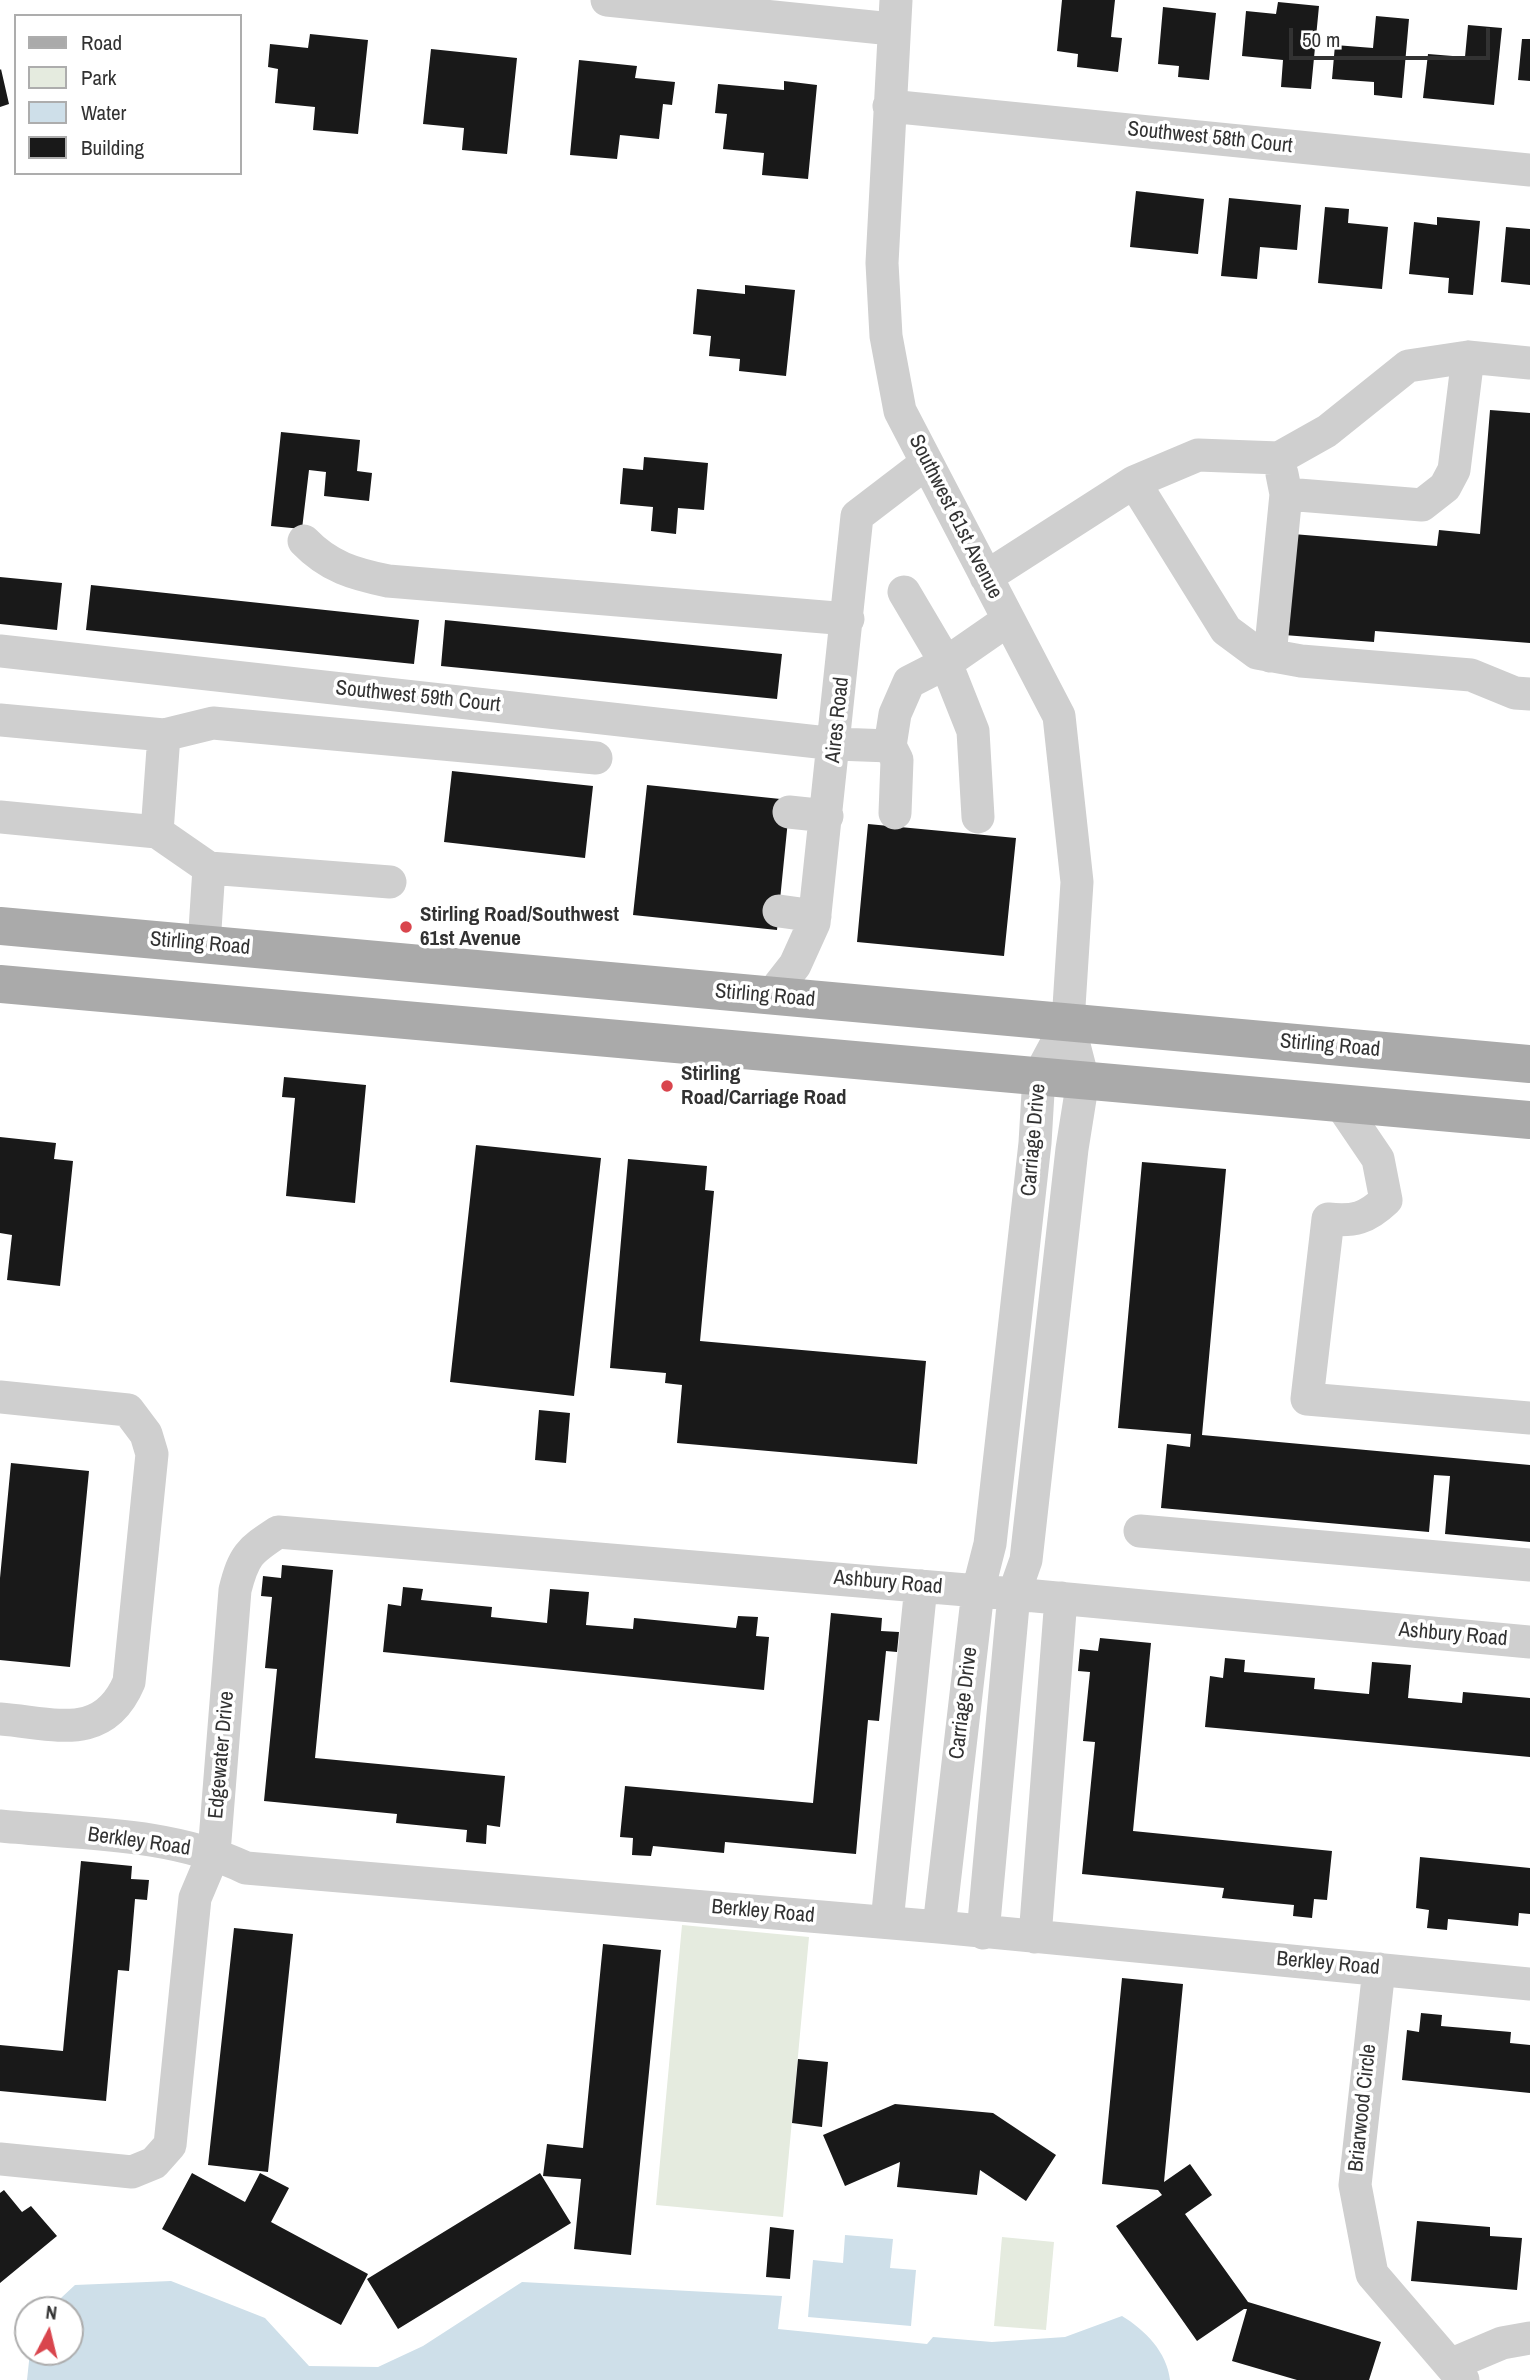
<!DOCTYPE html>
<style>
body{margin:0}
#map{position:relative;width:1530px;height:2380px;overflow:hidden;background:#fff;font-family:"Archivo Narrow",sans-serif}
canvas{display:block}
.legend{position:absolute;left:14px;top:14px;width:228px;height:161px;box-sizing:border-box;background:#fff;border:2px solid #adadad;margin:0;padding:9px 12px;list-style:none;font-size:21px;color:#323232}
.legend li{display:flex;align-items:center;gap:14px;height:35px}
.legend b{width:35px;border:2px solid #adadad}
.north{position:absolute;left:14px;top:2296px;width:70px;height:70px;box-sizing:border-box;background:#fff;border:2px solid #adadad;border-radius:50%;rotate:7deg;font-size:19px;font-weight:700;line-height:28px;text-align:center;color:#323232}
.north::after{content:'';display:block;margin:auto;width:24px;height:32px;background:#d9454d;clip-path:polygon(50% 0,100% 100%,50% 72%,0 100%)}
.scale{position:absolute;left:1289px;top:28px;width:201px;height:32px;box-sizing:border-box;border:4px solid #323232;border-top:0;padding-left:9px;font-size:21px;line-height:24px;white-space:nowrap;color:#323232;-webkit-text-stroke:5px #fff;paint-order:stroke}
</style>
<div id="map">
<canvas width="1530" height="2380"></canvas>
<ul class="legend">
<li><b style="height:9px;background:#aaa"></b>Road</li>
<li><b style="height:19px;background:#e5ebdf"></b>Park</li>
<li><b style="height:19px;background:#cedfe9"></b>Water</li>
<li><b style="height:19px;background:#191919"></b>Building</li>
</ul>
<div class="north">N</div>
<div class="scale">50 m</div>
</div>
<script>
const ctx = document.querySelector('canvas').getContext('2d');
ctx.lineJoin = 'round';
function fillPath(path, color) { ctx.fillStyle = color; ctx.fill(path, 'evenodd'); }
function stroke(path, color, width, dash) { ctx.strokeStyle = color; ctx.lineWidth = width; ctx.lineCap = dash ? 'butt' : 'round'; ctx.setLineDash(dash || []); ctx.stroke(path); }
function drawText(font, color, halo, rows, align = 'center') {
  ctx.font = font + ' "Archivo Narrow",sans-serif'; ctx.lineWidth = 7; ctx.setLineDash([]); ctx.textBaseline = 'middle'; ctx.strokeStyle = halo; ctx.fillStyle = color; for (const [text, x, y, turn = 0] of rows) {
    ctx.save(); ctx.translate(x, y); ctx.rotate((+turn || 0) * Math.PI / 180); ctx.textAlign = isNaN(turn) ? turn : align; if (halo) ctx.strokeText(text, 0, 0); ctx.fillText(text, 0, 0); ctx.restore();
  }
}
fillPath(new Path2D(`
 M682,1925l127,12 -26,280 -127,-12z
 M1002,2237l52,5 -8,88 -52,-4z`), '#e5ebdf');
fillPath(new Path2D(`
 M845,2235l48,4 -3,29 26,2 -5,56 -103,-9 5,-57 30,3z
 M171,2281l94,37 44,48 69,1 45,-21 99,-64 260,14 -4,33 149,15 6,-7 59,5 73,-5 57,-21c23,14 45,36 48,64h-1143l3,-28h40v-42h-22l27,-25z`), '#cedfe9');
fillPath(new Path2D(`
 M1062,0h53l-4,37 11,1 -4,34 -41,-5 1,-13 -21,-3z
 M1278,2l41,4 -8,83 -30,-2 2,-27 -41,-4 4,-45 30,3z
 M1163,7l53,6 -7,67 -31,-3 1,-11 -21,-2z
 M1376,16l33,3 -7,79 -28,-3v-13l-42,-3 3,-34 38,3z
 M1468,25l34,3 -8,77 -71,-7 5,-44 37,3z
 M310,34l58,6 -10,94 -45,-4 2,-23 -40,-4 3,-34 -10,-2 2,-23 38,4z
 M1522,39h8v42l-12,-1z
 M431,49l86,9 -10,96 -45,-4 2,-22 -41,-4z
 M579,60l58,6 -2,12 40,4 -3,23 -9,-1 -4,35 -39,-4 -3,24 -47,-4z
 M1,69l8,35 -9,3v-37z
 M784,81l33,4 -9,94 -46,-4 2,-22 -41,-4 4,-35 -12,-1 3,-29 66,6z
 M1136,191l68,8 -6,55 -68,-7z
 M1229,198l72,7 -4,45 -37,-3 -3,32 -36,-3z
 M1325,207l24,2 -1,14 40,4 -6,62 -64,-6z
 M1437,217l43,4 -7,74 -25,-2 1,-15 -40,-4 5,-52 23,3z
 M1506,227l24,2v56l-29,-3z
 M745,285l50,5 -9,86 -47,-5 1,-12 -31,-3 2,-20 -18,-2 4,-45 48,5z
 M1490,410l40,3v230l-155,-12 -1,11 -90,-7 9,-101 144,12 2,-16 41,4z
 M281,432l79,8 -3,31 15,2 -3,28 -45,-5 2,-24 -17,-2 -7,59 -31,-3z
 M644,457l64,6 -4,47 -26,-2 -2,26 -25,-3 2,-24 -33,-3 3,-36 20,2z
 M0,577l62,6 -5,47 -57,-6z
 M91,585l328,35 -5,44 -328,-34z
 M445,620l337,34 -5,45 -336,-33z
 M452,771l141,15 -8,72 -141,-16z
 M647,785l143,15 -13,130 -144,-15z
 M868,824l148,14 -12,118 -147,-14z
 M284,1077l82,8 -11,118 -69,-7 9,-98 -13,-1z
 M0,1137l56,6 -2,16 19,2 -13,125 -53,-6 5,-45 -12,-2z
 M476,1145l125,13 -27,238 -124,-14z
 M628,1159l79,7 -2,24 9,1 -14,150 226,20 -9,103 -240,-21 5,-58 -17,-2 1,-10 -56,-5z
 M1142,1162l84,7 -24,266 328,30v77l-85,-8 5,-58 -16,-1 -5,57 -268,-24 6,-64 23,3 1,-13 -73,-6z
 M539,1410l31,3 -4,50 -31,-3z
 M11,1463l78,8 -19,196 -70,-7v-82z
 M282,1565l51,5 -18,188 190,18 -5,51 -13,-2 -1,19 -20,-2 1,-12 -71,-7 1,-9 -133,-13 13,-132 -12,-1 7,-71 -11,-1 2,-20 18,2z
 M403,1587l20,2 -2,11 71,7 -1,10 56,6 3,-34 39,3 -3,33 47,4 1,-11 102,10 2,-12 20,1 -2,19 13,1 -5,53 -381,-38 5,-48 13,2z
 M831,1613l51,5 -1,13 18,1 -2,20 -11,-1 -7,70 -11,-1 -12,134 -131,-12 -1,11 -71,-7 -2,10 -19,-1 1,-17 -13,-1 5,-51 188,17z
 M1100,1638l51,5 -18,188 199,20 -5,49 -13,-1 -2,19 -19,-2 1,-11 -72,-7 2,-10 -142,-14 13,-132 -12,-1 7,-69 -12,-1 2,-22 18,2z
 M1225,1658l20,2 -1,12 71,6 -1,11 55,5 3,-32 39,3 -3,33 54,5 1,-11 67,6v59l-325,-30 5,-51 13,2z
 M1420,1857l110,11v46l-11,-1 -1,13 -70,-7 -1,11 -20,-2 2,-18 -13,-2z
 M81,1861l51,5 -1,13 18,1 -2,20 -12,-1 -6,72 -11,-1 -12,131 -106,-10v-46l63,6z
 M234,1928l59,6 -25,238 -60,-7z
 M603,1944l58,6 -30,305 -57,-6 7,-70 -38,-3 4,-32 36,4z
 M1122,1978l61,6 -19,198 26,-18 22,31 -27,19 63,88 133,40 -12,38h-72l-65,-19 15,-52h-3l-47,32 -81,-115 46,-31 -4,-5 -56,-6z
 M1421,2013l21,2 -1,11 70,6 -1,11 20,2v48l-128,-13 5,-50 12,2z
 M798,2059l30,3 -6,65 -30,-4z
 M895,2104l98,9 63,42 -30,46 -46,-31 -3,25 -80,-8 3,-25 -55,24 -22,-51z
 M192,2173l53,29 15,-29 29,15 -18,34 97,52 -27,51 -179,-96z
 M540,2173l31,50 -173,106 -31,-50z
 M4,2190l18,22 9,-6 26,30 -57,47v-90z
 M1417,2221l73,6v9l32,2 -5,52 -106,-9z
 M770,2227l24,3 -4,49 -24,-2z`), '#191919');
stroke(new Path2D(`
 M607,0l285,29
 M896,0l-14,263 4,73 14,75 159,305 18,166 -9,140 15,58 -11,69 -46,411 -12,34 -31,339
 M889,106l641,64
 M1134,482l64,-27 81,3 48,-27 81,-65 60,-9 62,6
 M1286,494l136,11 23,-18 9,-17 14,-113
 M304,541c25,26 50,33 84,40l460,38
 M986,577l148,-95 92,148 31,23 44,8 170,14 44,18 15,1
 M904,592l42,71 27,68 5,86
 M0,651l836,93 54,2
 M1270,656l16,-162 -4,-20
 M0,720l164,15 49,-12 383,35
 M789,812l38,4
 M895,813l2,-53 -7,-14 5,-32 14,-32 37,-19 62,-43
 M0,817l157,15 52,36 181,14
 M157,832l7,-97
 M779,911l36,5
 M204,945l5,-77
 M770,997l25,-32 19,-42 43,-407 68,-52
 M1340,1103l38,56 8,41c-19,18 -32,22 -58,19l-21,180 223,19
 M0,1397l128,13 18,24 6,20 -23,228c-26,61 -75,41 -129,37
 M1140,1531l390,34
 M0,1826c82,8 171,6 246,42l693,59 591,57
 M887,1922l34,-336
 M939,1927l39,-336 12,-47 45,-401 4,-67 29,-54
 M1035,1937l26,-339
 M1379,1969l-24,216 17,89 91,106
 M0,2159l132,13 22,-9 16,-18 25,-247 19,-45 21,-263c9,-35 14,-39 43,-58l736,62 516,48
 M1450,2365l52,-22 28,-5`), '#cfcfcf', 33);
stroke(new Path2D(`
 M0,926l1530,138
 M0,984l1530,136`), '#aaa', 38);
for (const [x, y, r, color] of [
 [406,927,7,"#d9454d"],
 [667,1086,7,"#d9454d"]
]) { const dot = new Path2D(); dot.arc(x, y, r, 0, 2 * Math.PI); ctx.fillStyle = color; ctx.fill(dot); stroke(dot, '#fff', 2.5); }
drawText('21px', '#323232', '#fff', [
 ["Southwest 58th Court",1210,138,6],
 ["Southwest 61st Avenue",955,517,63],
 ["Southwest 59th Court",418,697,6],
 ["Aires Road",838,720,-84],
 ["Stirling Road",200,944,5],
 ["Stirling Road",765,996,5],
 ["Stirling Road",1330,1046,5],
 ["Carriage Drive",1034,1140,-85],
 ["Ashbury Road",888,1583,5],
 ["Ashbury Road",1453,1635,5],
 ["Carriage Drive",964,1703,-83],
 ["Edgewater Drive",222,1755,-85],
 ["Berkley Road",139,1842,8],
 ["Berkley Road",763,1912,5],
 ["Berkley Road",1328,1964,5],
 ["Briarwood Circle",1363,2108,-84]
]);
drawText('bold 21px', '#323232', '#fff', [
 ["Stirling Road/Southwest",420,915],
 ["61st Avenue",420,939],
 ["Stirling",681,1074],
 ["Road/Carriage Road",681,1098]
], 'left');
</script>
